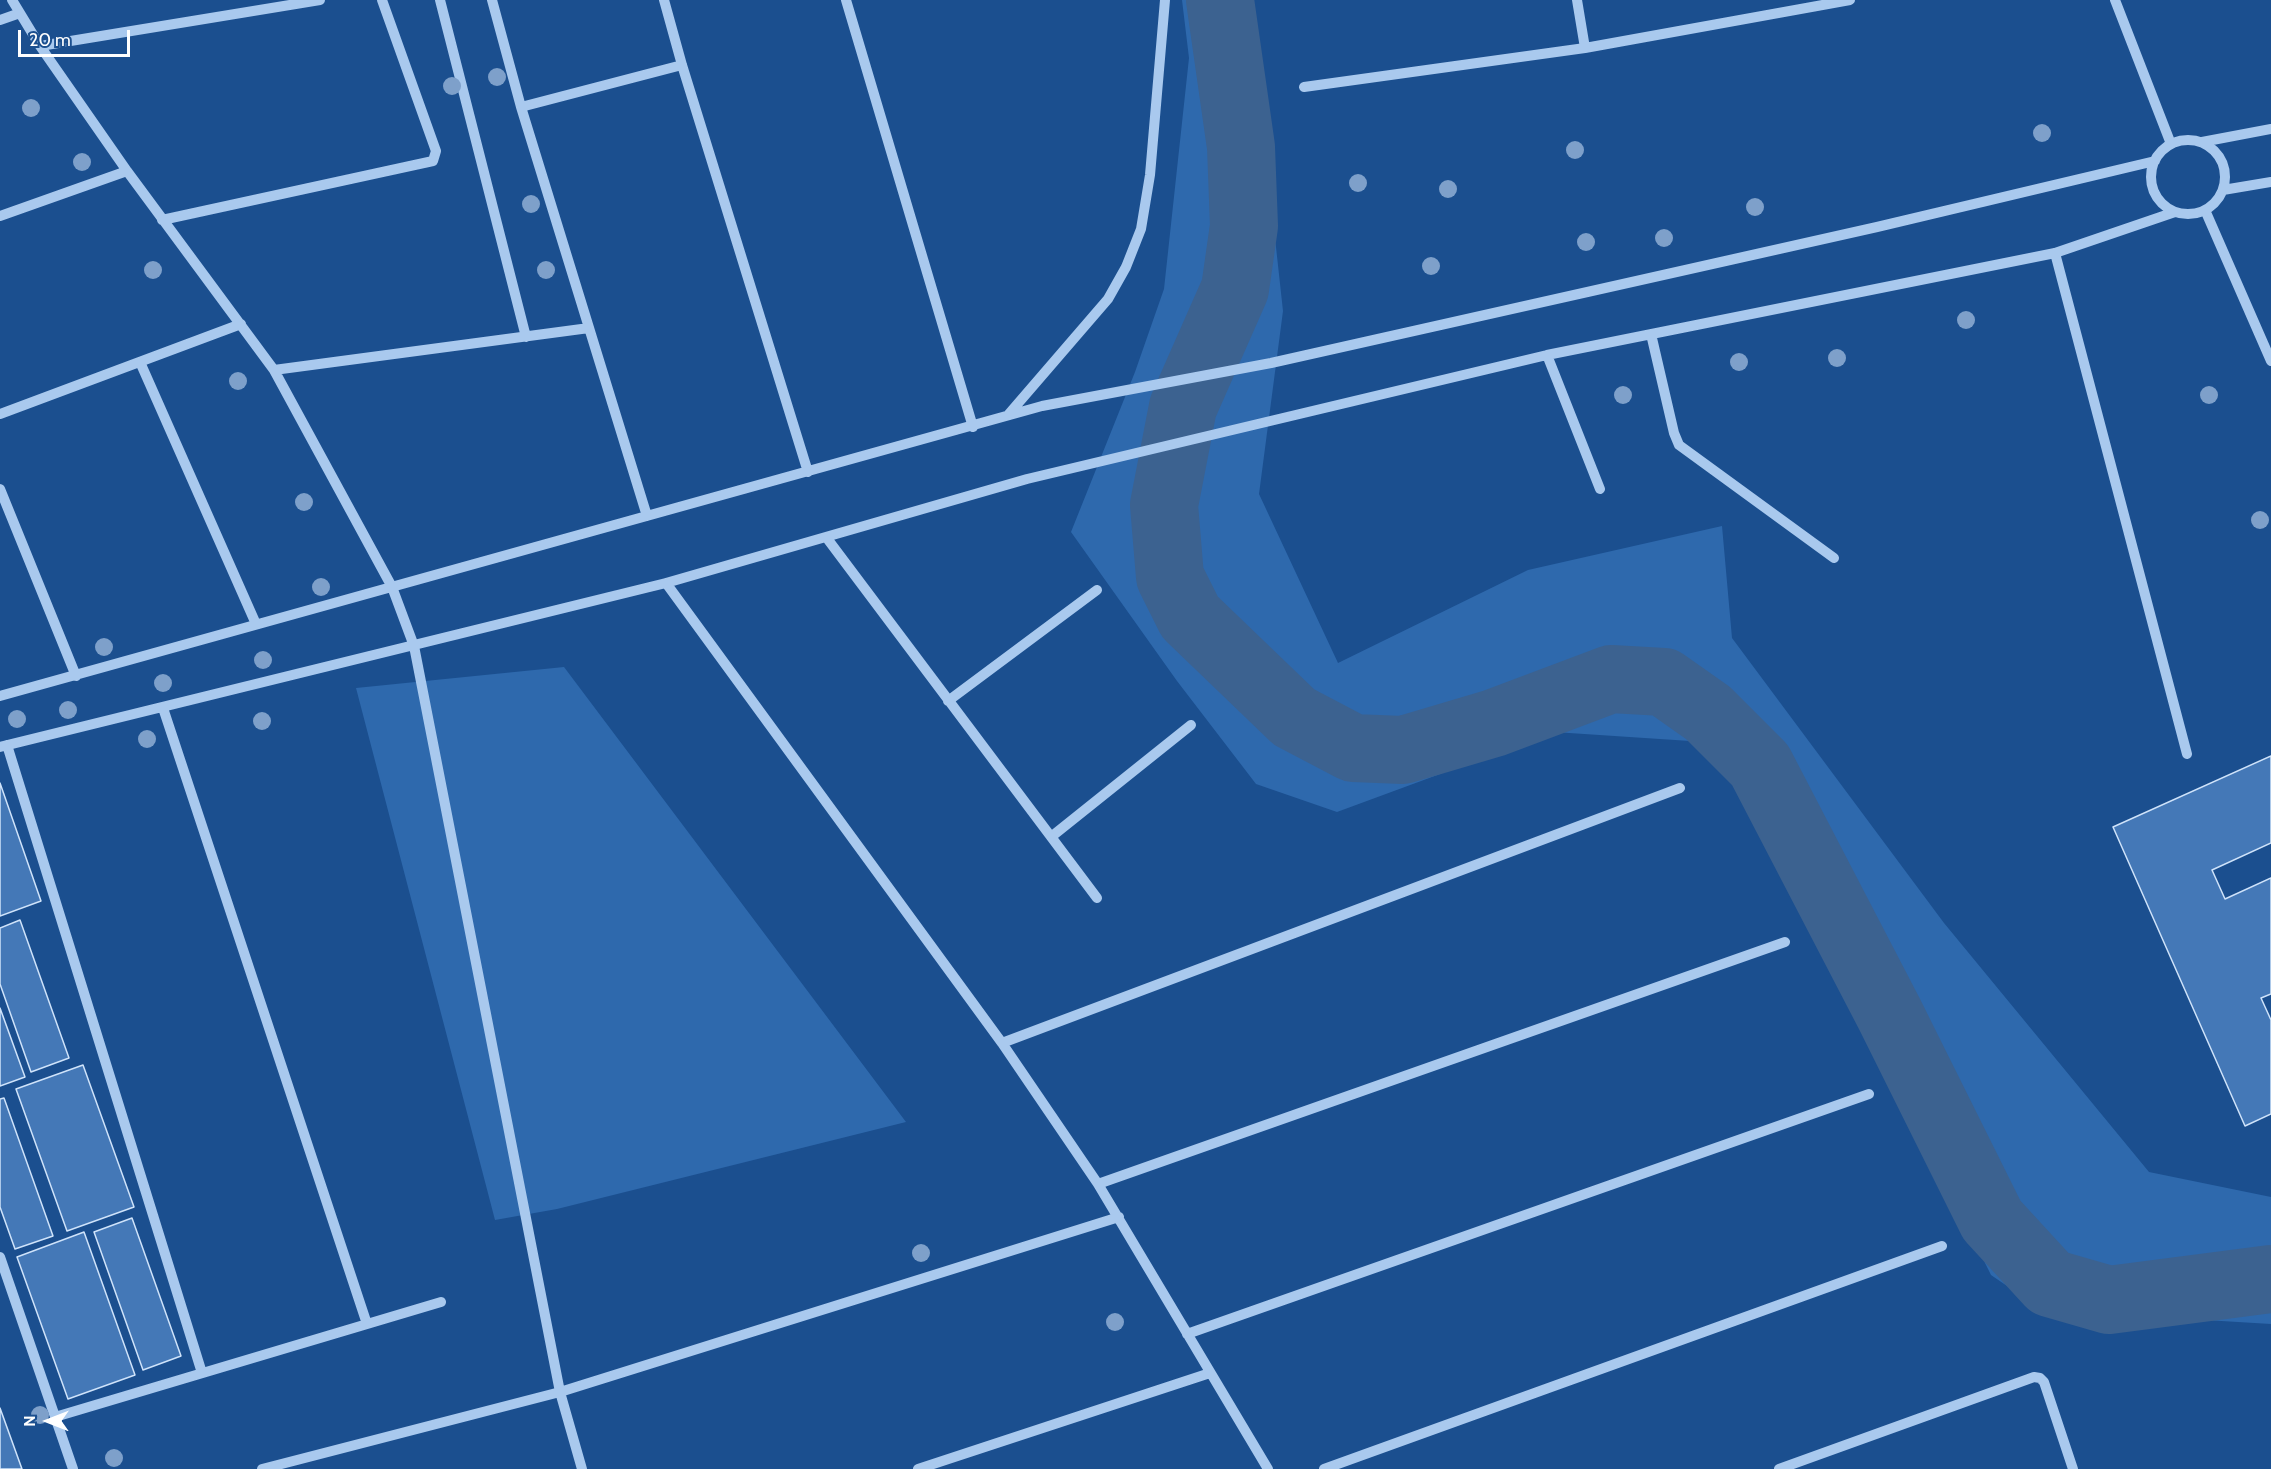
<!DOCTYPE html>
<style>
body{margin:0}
#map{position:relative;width:2271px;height:1469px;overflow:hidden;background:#1b4f8f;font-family:Cabin,sans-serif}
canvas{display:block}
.north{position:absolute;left:18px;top:1391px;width:60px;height:60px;-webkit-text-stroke:4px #1b4f8f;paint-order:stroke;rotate:270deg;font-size:16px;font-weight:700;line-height:24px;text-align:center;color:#fff}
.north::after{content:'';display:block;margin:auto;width:21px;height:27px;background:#fff;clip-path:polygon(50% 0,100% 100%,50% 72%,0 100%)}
.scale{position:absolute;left:18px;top:30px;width:112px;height:27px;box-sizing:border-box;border:3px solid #fff;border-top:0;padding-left:8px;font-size:18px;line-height:21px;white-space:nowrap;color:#fff;-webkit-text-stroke:4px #1b4f8f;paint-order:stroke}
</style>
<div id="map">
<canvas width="2271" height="1469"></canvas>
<div class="north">N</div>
<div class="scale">20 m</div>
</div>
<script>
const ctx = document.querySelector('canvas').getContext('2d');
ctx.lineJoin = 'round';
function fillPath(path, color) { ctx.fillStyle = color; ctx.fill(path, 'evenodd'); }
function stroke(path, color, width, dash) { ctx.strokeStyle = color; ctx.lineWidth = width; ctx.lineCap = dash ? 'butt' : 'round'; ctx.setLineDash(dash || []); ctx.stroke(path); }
fillPath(new Path2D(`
 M1182,0h67l34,311 -24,183 79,169 190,-93 194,-44 10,112 212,285 205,249 122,25v127l-116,-7 -129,-18 -35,-24 -95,-191 -68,-147 -92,-173 -46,-23 -136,-9 -217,80 -81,-28 -79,-103 -106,-149 64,-160 29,-83 25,-231z
 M564,667l342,455 -349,87 -62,11 -139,-532z`), '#2e69ad');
stroke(new Path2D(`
 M1220,0l21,147 3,79 -9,63 -52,118 -19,98 6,72 20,40 104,100 59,31 50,2 91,-27 117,-44 53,3 44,31 52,52 130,250 102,205 58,63 59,17 162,-21`), '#3c6290', 68);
const building = new Path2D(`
 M2271,756v87l-59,27 13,29 46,-21v116l-10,4 10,22v94l-26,12 -132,-299z
 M0,783l41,118 -41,15z
 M20,920l49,138 -38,14 -31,-88v-56z
 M0,1008l25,69 -25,9z
 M83,1065l51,142 -67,24 -51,-142z
 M4,1098l49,138 -38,13 -15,-42v-108z
 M132,1218l49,138 -38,14 -49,-138z
 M84,1232l51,143 -67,24 -51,-142z
 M0,1408l22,61h-22z`);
fillPath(building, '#4478b7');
stroke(building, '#cfe3fa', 1.5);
stroke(new Path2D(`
 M12,0l28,46 87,125 147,199 118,217 22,59 146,746 22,77
 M440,0l86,337
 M492,0l29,107 126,409
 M664,0l18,65 126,407
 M846,0l127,427
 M1577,0l8,48
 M2115,0l56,144
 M0,20l20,-7
 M40,46l280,-46
 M1304,87l281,-39 265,-48
 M521,107l161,-42
 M2151 177a37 37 0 1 1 74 0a37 37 0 1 1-74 0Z
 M2202,142l69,-13
 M2223,190l48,-8
 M2205,210l66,151
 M0,216l127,-45
 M162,220l271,-59 3,-10 -54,-151
 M2055,253l132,501
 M1651,334l23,99 5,12 155,113
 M1547,355l53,134
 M140,362l116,262
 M274,370l315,-42
 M0,414l241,-90
 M1008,415l100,-116 18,-32 15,-38 9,-54 15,-175
 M0,489l76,187
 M826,537l271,361
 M666,583l336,460 96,141 170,285
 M0,696l1042,-290 229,-43 606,-136 278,-66
 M948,701l149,-111
 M163,708l204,616
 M7,745l195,628
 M0,747l666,-164 361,-104 520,-124 508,-102 120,-41
 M1051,837l140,-112
 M1002,1043l678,-255
 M1098,1184l687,-242
 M0,1257l73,212
 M1187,1334l682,-240
 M55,1417l386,-115
 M262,1469l298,-77 559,-175
 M918,1469l292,-96
 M1324,1469l618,-223
 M1779,1469l255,-92 6,1 4,4 29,87`), '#a9c9ee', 10);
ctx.fillStyle = '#7ea0ca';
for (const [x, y] of [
 [497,77],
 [452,86],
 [31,108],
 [2042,133],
 [1575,150],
 [82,162],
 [1358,183],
 [1448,189],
 [531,204],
 [1755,207],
 [1664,238],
 [1586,242],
 [1431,266],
 [153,270],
 [546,270],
 [1966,320],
 [1837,358],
 [1739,362],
 [238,381],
 [1623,395],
 [2209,395],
 [304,502],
 [2260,520],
 [321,587],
 [104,647],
 [263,660],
 [163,683],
 [68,710],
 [17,719],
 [262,721],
 [147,739],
 [921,1253],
 [1115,1322],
 [40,1415],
 [114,1458]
]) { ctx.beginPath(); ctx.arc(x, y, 9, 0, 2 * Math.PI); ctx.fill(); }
</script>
